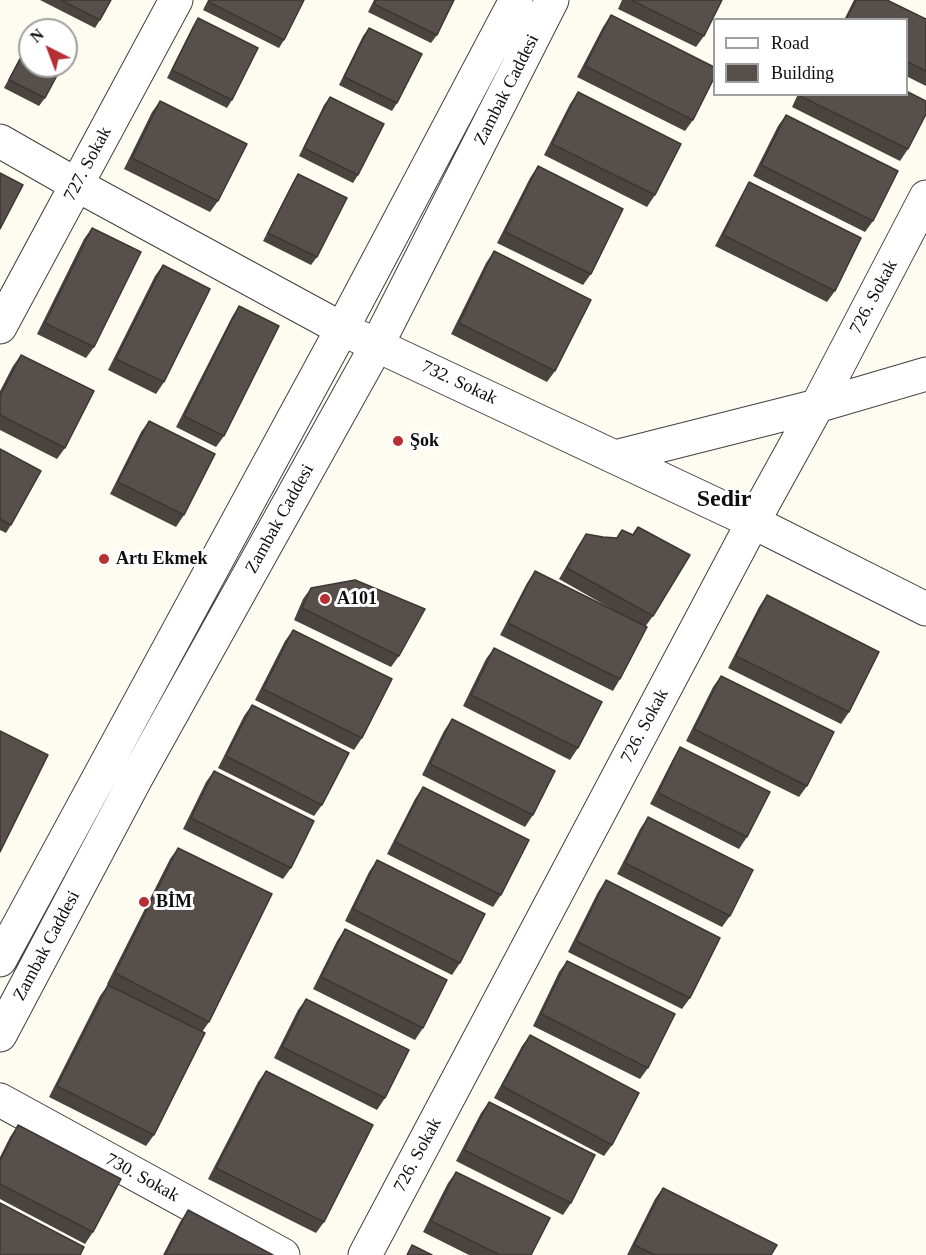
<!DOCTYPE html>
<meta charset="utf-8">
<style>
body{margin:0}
#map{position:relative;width:926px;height:1255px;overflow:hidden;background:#fefbf0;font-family:Georgia,serif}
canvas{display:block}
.legend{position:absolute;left:713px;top:18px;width:195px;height:78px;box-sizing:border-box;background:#fff;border:2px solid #9f9f9f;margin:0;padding:8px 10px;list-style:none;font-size:18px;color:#0e0e0e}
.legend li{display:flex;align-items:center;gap:12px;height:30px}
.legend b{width:30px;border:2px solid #9f9f9f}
.north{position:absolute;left:18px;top:18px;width:60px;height:60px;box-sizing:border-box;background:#fff;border:2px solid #9f9f9f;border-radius:50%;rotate:318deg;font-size:16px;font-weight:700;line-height:24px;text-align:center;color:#0e0e0e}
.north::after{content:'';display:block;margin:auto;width:21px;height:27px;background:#b52f33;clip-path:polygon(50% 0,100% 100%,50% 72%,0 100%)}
</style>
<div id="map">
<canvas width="926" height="1255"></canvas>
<ul class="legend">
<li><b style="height:8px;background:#fff"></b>Road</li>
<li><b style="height:16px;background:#564f4b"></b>Building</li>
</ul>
<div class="north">N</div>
</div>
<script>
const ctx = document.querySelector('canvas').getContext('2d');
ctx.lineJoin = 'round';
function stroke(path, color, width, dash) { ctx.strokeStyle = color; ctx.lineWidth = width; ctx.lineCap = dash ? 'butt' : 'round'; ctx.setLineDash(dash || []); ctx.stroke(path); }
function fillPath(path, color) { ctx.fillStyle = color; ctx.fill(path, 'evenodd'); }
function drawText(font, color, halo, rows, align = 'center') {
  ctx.font = font + ' Georgia,serif'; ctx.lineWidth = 6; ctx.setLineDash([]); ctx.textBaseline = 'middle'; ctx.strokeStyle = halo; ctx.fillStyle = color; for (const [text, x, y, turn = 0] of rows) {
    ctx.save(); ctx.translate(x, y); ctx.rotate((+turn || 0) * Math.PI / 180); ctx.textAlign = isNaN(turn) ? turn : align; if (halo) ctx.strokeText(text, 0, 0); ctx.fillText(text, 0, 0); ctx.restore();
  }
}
const minor = new Path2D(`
 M0,141l77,44 265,144 411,193 173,87
 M0,327l176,-327
 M615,457l202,-51 109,-32
 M0,1100l283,155
 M365,1255l388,-733 64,-116 109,-209`);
const tertiary = new Path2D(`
 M0,960l342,-631 174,-329
 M0,1035l136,-257 241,-433 175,-345`);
stroke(minor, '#414141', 35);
stroke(tertiary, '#414141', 35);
stroke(minor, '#fff', 33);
stroke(tertiary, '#fff', 33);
fillPath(new Path2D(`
 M40,0h71l-11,20 -5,8z
 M208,0h96l-20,40 -5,8 -76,-38z
 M374,0h80l-17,35 -6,8 -63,-31z
 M622,0h100l-18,36 -8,11 -78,-38z
 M854,0h33l39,19v67l-20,-10v-56h-62z
 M611,15l82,105 -8,11 -108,-54 26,-50z
 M198,18l34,82 -5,8 -60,-30 26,-52z
 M369,28l28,75 -5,8 -53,-26 24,-49z
 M30,38v28l15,32 -6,8 -35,-18z
 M578,92l77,103 -8,12 -103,-52 26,-51z
 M798,94h108l2,55 -8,12 -108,-54z
 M330,97l28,78 -5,8 -54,-27 25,-51z
 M160,101l58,100 -8,11 -86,-43 28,-57z
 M786,115l87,106 -8,11 -112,-56 25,-50z
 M538,166l53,108 -8,11 -86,-42 33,-65z
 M298,174l19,83 -6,8 -48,-24 30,-59z
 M749,182l86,109 -8,11 -112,-56 27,-52z
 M92,228l2,119 -8,11 -49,-24 47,-95z
 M494,251l61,120 -8,11 -96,-48 35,-71z
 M163,265l1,117 -8,12 -48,-24 47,-94z
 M239,306l-15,130 -8,11 -40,-20 56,-110z
 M21,355l44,93 -8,11 -57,-29v-39l13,-25z
 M149,421l35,94 -8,12 -66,-33 31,-62z
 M0,449l11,76 -5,8 -6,-3z
 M638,527l15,89 -8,11 -25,52 -7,12 -113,-56 27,-52 8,-12 94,48 -70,-40 19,-33 8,-12 17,3 14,1 15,-3z
 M311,588l88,68 -8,11 -97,-47 9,-21z
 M767,595l82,117 -8,12 -113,-56 31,-61z
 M293,630l69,108 -8,12 -99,-50 30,-59z
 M494,648l84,100 -8,12 -107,-54 23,-47z
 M721,676l86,110 -8,11 -113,-56 27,-54z
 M252,705l70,100 -8,11 -96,-48 26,-52z
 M452,719l81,96 -8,12 -103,-52 22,-44z
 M680,747l67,90 -8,12 -89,-45 23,-45z
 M214,771l77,97 -8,11 -100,-50 23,-47z
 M423,787l78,108 -8,12 -106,-53 28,-55z
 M648,817l82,99 -8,11 -105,-53 23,-45z
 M178,848l31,174 -7,10 -48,103 -8,11 -97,-49 51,-101 8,-11 -1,-1 63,-125z
 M377,860l83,103 -8,12 -107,-54 24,-49z
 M606,880l84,118 -8,11 -114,-57 30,-60z
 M345,929l78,99 -8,12 -102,-51 24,-48z
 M567,961l81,107 -8,11 -107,-53 26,-54z
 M306,999l79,99 -8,12 -103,-52 24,-48z
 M530,1035l82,110 -8,11 -110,-58 28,-52z
 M266,1071l58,151 -8,11 -108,-54 50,-97z
 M489,1102l82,101 -8,12 -107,-54 25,-48z
 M18,1125l75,107 -8,12 -85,-45v-42l10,-20z
 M456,1172l75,83h-62l-46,-23 25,-49z
 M663,1188l108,67h-144l28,-56z
 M188,1210l85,45h-110l17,-33z`), '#4a4440');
const building = new Path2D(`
 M61,0h50l-11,20z
 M210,0h94l-20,40 -75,-38z
 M376,0h78l-17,35 -63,-31z
 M631,0h91l-18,36z
 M856,0h31l39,19v52l-20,-10v-41h-60z
 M611,15l103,52v11l-21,42 -108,-54z
 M198,18l60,30 -26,52 -60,-30z
 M40,22l15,8h-19z
 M369,28l53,26 -25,49 -53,-26z
 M66,36l9,5 -9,17z
 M30,40v26h32l-17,32 -36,-18z
 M906,91l20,10v13l-18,35 -108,-53 1,-2h105z
 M578,92l103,52 -26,51 -103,-51z
 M330,97l54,27 -26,51 -54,-27z
 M160,101l87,43 -29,57 -86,-43z
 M786,115l112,56 -25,50 -112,-56z
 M538,166l85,43 -32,65 -86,-42z
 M0,173l23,12 -23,44z
 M298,174l49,24 -30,59 -49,-24z
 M749,182l112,56 -26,53 -112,-56z
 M92,228l49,24 -47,95 -49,-24z
 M494,251l97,49 -36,71 -96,-48z
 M163,265l47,24 -46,93 -48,-23z
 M239,306l40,20 -55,110 -40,-20z
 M21,355l73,36 -29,57 -65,-33v-19z
 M149,421l66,33 -31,61 -66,-33z
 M0,449l41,22 -30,54 -11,-6z
 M638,527l52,28 -37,61 -86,-48 19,-34 17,3 14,1 5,-8 11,5z
 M535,571l112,56 -27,52 -112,-56z
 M355,580l70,29 -26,47 -97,-48 9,-20z
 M767,595l112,57 -30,60 -113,-56z
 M293,630l99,49 -30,59 -99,-49z
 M494,648l108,54 -24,46 -107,-53z
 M721,676l113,56 -27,54 -113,-57z
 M252,705l97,48 -27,52 -96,-49z
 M452,719l103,52 -22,44 -103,-51z
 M0,731l48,24 -48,97z
 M680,747l90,45 -23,45 -89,-44z
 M214,771l100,50 -23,47 -100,-50z
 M423,787l106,53 -28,55 -106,-53z
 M648,817l105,53 -23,46 -105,-53z
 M178,848l94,46 -63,128 -94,-49z
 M377,860l108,54 -25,49 -107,-54z
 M606,880l114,58 -30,60 -114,-57z
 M345,929l102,51 -24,48 -102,-51z
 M567,961l108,53 -27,54 -107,-54z
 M108,985l97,48 -51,102 -97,-49z
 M306,999l103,51 -24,48 -103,-51z
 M530,1035l109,58 -27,52 -110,-59z
 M266,1071l107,54 -49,97 -108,-54z
 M489,1102l106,53 -24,48 -107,-53z
 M18,1125l103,54 -28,53 -93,-48v-23z
 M456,1172l94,46 -19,37h-31l-69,-34z
 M663,1188l114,57 -6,10h-116l-21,-10z
 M0,1203l84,44 -4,8h-80z
 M188,1210l85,45h-108z
 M412,1245l20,10h-25z`);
fillPath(building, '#564f4b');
stroke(building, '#3c3734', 1.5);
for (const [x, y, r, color] of [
 [398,441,6,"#b52f33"],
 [104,559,6,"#b52f33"],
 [325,599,6,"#b52f33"],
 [144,902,6,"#b52f33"]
]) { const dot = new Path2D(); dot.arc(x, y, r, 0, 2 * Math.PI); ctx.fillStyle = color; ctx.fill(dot); stroke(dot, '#fff', 2); }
drawText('18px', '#0e0e0e', '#fff', [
 ["Zambak Caddesi",507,90,-63],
 ["727. Sokak",88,164,-62],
 ["726. Sokak",874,297,-62],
 ["732. Sokak",459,383,25],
 ["Zambak Caddesi",280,519,-61],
 ["726. Sokak",645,726,-62],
 ["Zambak Caddesi",47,946,-62],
 ["726. Sokak",418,1155,-62],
 ["730. Sokak",142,1178,29]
]);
drawText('bold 18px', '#0e0e0e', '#fff', [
 ["Şok",410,441],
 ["Artı Ekmek",116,559],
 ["A101",337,599],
 ["BİM",156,902]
], 'left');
drawText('bold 24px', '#0e0e0e', '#fff', [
 ["Sedir",724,500]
]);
</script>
